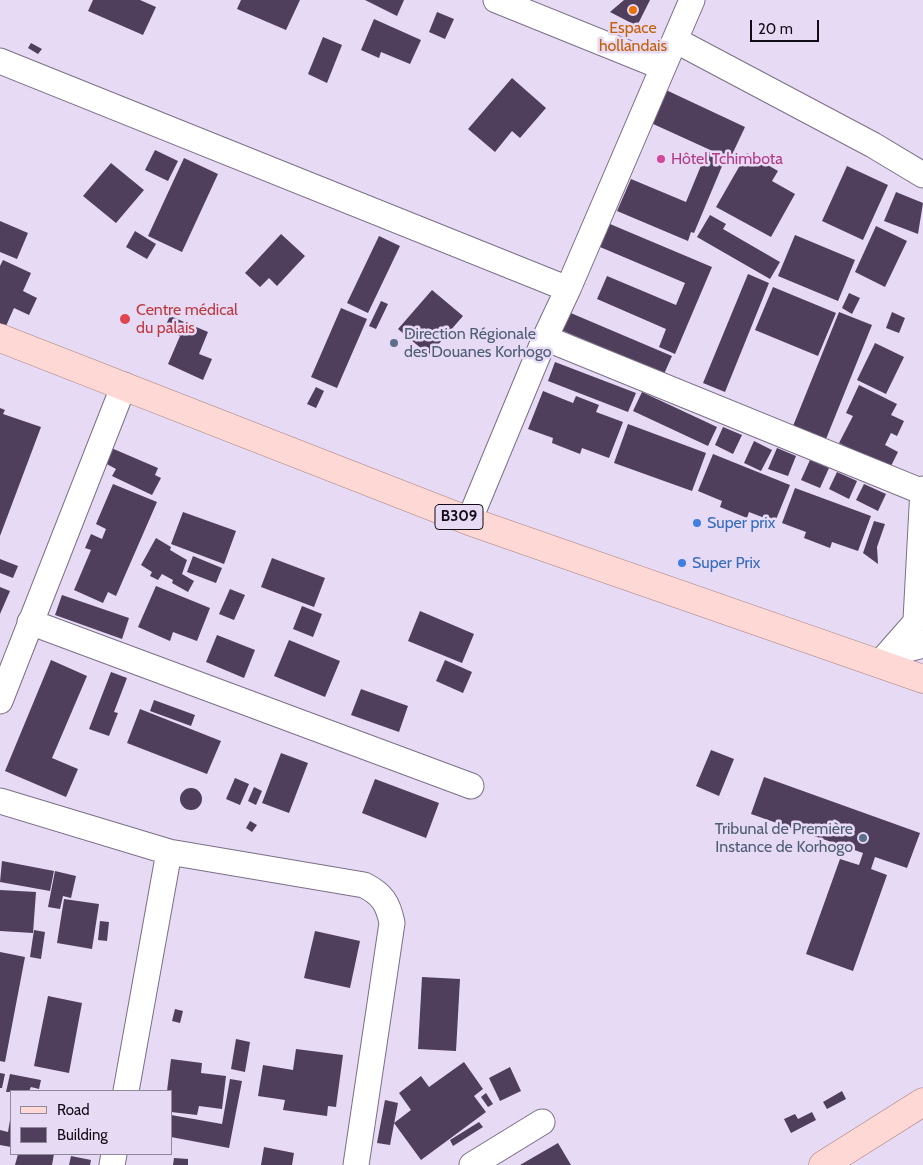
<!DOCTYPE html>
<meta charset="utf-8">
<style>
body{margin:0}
#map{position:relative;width:923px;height:1165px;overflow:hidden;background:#e7daf4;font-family:Cabin,sans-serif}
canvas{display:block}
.legend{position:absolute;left:10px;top:1090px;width:162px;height:65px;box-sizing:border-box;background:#e7daf4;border:1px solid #91889b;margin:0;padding:6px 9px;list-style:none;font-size:15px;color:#110c15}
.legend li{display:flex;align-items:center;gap:10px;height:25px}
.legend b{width:25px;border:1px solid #91889b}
.scale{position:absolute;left:750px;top:20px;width:69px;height:22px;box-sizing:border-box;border:2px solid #110c15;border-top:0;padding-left:6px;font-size:15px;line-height:18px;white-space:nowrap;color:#110c15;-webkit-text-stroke:4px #e7daf4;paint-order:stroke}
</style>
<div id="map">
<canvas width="923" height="1165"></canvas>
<ul class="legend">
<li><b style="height:6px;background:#fdd8d4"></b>Road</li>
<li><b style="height:14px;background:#4f3f5d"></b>Building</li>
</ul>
<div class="scale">20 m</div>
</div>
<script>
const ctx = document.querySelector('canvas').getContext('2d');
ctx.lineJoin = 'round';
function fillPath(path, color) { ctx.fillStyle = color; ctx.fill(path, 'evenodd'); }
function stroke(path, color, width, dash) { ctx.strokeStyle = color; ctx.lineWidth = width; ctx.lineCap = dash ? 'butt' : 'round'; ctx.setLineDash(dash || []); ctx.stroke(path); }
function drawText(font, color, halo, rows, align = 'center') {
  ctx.font = font + ' Cabin,sans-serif'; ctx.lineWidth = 5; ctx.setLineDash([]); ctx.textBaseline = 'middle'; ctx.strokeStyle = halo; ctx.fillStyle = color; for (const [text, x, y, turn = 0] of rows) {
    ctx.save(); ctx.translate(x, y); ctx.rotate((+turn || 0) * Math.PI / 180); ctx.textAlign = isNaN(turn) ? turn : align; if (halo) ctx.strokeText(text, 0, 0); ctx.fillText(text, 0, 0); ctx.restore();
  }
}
fillPath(new Path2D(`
 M93,0h47l16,7 -13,28 -55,-24z
 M241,0h59l-14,30 -49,-21z
 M365,0h39l-7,16z
 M624,0h26l-13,26 -27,-14z
 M437,12l17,7 -9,20 -16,-7z
 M374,19l47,21 -11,24 -29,-12 -2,6 -18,-8z
 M323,37l19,8 -15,38 -19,-9z
 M31,43l11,6 -4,5 -10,-6z
 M512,78l34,30 -26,30 -8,-7 -17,21 -27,-23z
 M666,90l79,37 -15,32 -79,-36z
 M155,150l23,11 -10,20 -23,-11z
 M707,151l18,8 -31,74 -3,-1 -3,9 -71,-30 14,-32 55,23z
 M747,153l31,18 -6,10 23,13 -24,43 -55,-30z
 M184,158l34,16 -36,78 -34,-16z
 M111,163l33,27 -28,33 -33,-27z
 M847,166l41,19 -25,55 -41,-19z
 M896,192l27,11 -5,31 -34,-13z
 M710,215l16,9 -3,5 57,33 -10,17 -73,-42z
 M0,221l28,12 -11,26 -17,-7z
 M610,224l102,43 -37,87 -16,-7 7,-18 -69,-30 10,-23 69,29 9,-22 -85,-36z
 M876,226l31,15 -22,46 -30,-15z
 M135,231l21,13 -9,15 -21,-12z
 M281,234l24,22 -28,30 -8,-8 -9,9 -15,-14z
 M795,235l60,25 -17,41 -60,-25z
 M379,236l21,10 -32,67 -21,-10z
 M3,260l28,13 -8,18 14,7 -8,17 -15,-7 -8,18 -6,-3v-57z
 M748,274l21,9 -44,109 -22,-9z
 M773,287l63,26 -18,43 -63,-26z
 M432,290l31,26 -34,39 -31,-26z
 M849,293l11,5 -8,16 -10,-6z
 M381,301l7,3 -12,25 -7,-3z
 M341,308l26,11 -30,69 -26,-11z
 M566,311l106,45 -8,18 -105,-45z
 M839,312l33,13 -46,114 -33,-13z
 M892,312l13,6 -6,15 -13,-5z
 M170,316l38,16 -9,22 13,5 -9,21 -35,-16 12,-28 -16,-7z
 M875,343l29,14 -18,37 -29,-14z
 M555,362l81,31 -8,19 -80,-31z
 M859,385l38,19 -6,11 13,6 -7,15 -6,-3 -6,12 13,7 -8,16 -51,-25 14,-27 -7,-3z
 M316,387l8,4 -8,17 -9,-4z
 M543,391l30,12 3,-7 23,9 -3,7 27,10 -14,36 -27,-10 -2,6 -28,-11 1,-5 -25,-9z
 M642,392l75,35 -9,19 -75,-35z
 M0,408l5,2 -2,4 38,13 -41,109z
 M628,424l78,29 -14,38 -78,-28z
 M723,427l19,8 -9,19 -18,-9z
 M754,441l18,9 -11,21 -17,-8z
 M109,447l49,21 -3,7 6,3 -9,17 -40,-19 4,-7 -13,-7z
 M777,448l19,8 -8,20 -20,-7z
 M713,454l77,31 -15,37 -26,-10 -2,6 -27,-11 2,-6 -24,-10z
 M810,460l19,8 -9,20 -19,-8z
 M837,472l20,9 -8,18 -20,-10z
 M113,484l44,18 -41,94 -8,-4 -5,11 -29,-13 17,-40 -6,-2 6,-14 11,5 4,-10 -10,-5z
 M864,484l22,10 -8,17 -22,-11z
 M795,488l76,28 -13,35 -26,-9 -2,6 -26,-10 2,-6 -24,-9z
 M183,512l53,19 -12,33 -53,-20z
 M874,521l11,3 -8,23 1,17 -15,-11z
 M156,538l15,9 -1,3 17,10 -5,14 12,7 -6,11 -16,-9 1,-3 -11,-6 -4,6 -8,-4 2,-4 -11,-7z
 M193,556l29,12 -6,15 -29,-11z
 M272,558l53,20 -11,29 -53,-20z
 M0,559l18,7 -5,12 -13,-5z
 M156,586l54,22 -13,33 -24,-9 -3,9 -32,-14z
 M0,587l10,4 -10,23z
 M230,589l15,6 -11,25 -15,-6z
 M62,595l67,23 -7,21 -67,-24z
 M302,606l20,8 -9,23 -20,-8z
 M420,611l54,23 -12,29 -54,-22z
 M217,635l38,15 -11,28 -38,-16z
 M289,640l51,21 -15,36 -51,-21z
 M51,660l36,16 -35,82 26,11 -12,28 -61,-26z
 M445,660l27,12 -9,21 -27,-12z
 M111,672l16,6 -13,34 4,1 -9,23 -20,-7z
 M361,689l47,17 -9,26 -48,-17z
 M154,700l41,15 -4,11 -41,-15z
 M140,709l81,32 -14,33 -80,-31z
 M711,750l23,9 -15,37 -23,-10z
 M281,753l27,10 -19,50 -27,-10z
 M764,777l156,56 -13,35 -32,-11 -4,12 16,6 -34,96 -47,-17 34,-95 19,6 4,-12 -112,-39z
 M235,778l14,6 -9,21 -14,-6z
 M375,779l64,24 -13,35 -64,-25z
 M254,787l8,4 -6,14 -8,-4z
 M180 799a11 11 0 1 1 22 0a11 11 0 1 1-22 0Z
 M250,821l7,4 -5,7 -6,-4z
 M2,861l52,10 -4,20 -50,-9z
 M55,871l21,5 -5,22 -8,-2 -3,13 -12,-2z
 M0,890l36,2 -3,41 -33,-2z
 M64,899l35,5 -7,45 -35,-6z
 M100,921l9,1 -2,19 -9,-1z
 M34,930l11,2 -4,27 -11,-2z
 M315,931l45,10 -10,47 -46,-10z
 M0,952l25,5 -20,105 -5,-1z
 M422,977l38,2 -4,72 -38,-2z
 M48,996l34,7 -13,70 -35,-7z
 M175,1009l8,2 -3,12 -8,-2z
 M236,1039l14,3 -5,30 -14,-3z
 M296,1049l47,6 -7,52 -8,-1 -1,10 -44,-6 2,-10 -27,-4 5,-31 30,5z
 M171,1059l31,4 -1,10 25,3 -4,33 -23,-3 -2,9 -26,-3v-21h-4z
 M464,1062l19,27 -9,7 12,16 -65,48 -27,-37 17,-13 -12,-17 22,-17 8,11z
 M510,1067l11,24 -21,10 -11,-23z
 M0,1073l5,1 -3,14h-2z
 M10,1074l31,6 -2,9 -8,-2 -2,4 -23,1z
 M230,1079l12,2 -13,67 -58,-11v-22l51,9z
 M842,1091l4,8 -19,10 -4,-7z
 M486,1093l7,11 -5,3 -7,-10z
 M385,1100l13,3 -8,42 -13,-2z
 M812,1112l4,8 -25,13 -7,-14 11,-5 3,5z
 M10,1120l1,1v26l-11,-2v-15l8,2z
 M479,1122l4,5 -30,19 -3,-6z
 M558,1143l13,22h-51z
 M264,1147l30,6 -2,12h-31z
 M18,1154h36l-2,11h-37z
 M71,1156l20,4 -1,5h-21z
 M174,1158l14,1v6h-15z`), '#4f3f5d');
const minor = new Path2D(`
 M496,0l166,67
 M675,40l198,105 50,30
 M0,61l568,228
 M545,338l378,154
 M469,521l76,-183 23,-49 124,-289
 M916,620l7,-131
 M30,622l441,164
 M889,654l34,-9
 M880,663l43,-49
 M0,701l124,-316
 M0,801l169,51 195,33c18,9 24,18 28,38l-36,242
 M126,1091l43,-239
 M112,1165l2,-11
 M472,1165l70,-43`);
const major = new Path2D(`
 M0,338l469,183 454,158
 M823,1165l100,-63`);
stroke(minor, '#7b6f86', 27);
stroke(major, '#aa807e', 29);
stroke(minor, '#fff', 25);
stroke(major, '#fdd8d4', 28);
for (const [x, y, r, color] of [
 [633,10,5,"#e8710a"],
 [661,159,5,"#d1479c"],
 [125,319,6,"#e0444e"],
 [394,343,5,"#5c6f8a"],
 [697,523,5,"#3f7fe0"],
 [682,563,5,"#3f7fe0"],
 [863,838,5,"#5c6f8a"]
]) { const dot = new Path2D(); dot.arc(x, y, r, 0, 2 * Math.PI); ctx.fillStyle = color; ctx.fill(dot); stroke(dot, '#e7daf4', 2); }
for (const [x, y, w] of [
 [459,517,48]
]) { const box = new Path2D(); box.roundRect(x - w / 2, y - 12.5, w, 25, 4); ctx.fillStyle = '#e7daf4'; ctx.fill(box); stroke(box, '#110c15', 1); }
drawText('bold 15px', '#110c15', null, [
 ["B309",459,517]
]);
drawText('16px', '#c56008', '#e7daf4', [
 ["Espace",633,28],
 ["hollandais",633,46]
]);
drawText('16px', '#b23c85', '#e7daf4', [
 ["Hôtel Tchimbota",671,159]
], 'left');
drawText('16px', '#be3a42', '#e7daf4', [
 ["Centre médical",136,310],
 ["du palais",136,328]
], 'left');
drawText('16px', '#4e5e75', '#e7daf4', [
 ["Direction Régionale",404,334],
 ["des Douanes Korhogo",404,352],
 ["Tribunal de Première",853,829,"right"],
 ["Instance de Korhogo",853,847,"right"]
], 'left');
drawText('16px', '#366cbe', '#e7daf4', [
 ["Super prix",707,523],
 ["Super Prix",692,563]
], 'left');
</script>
